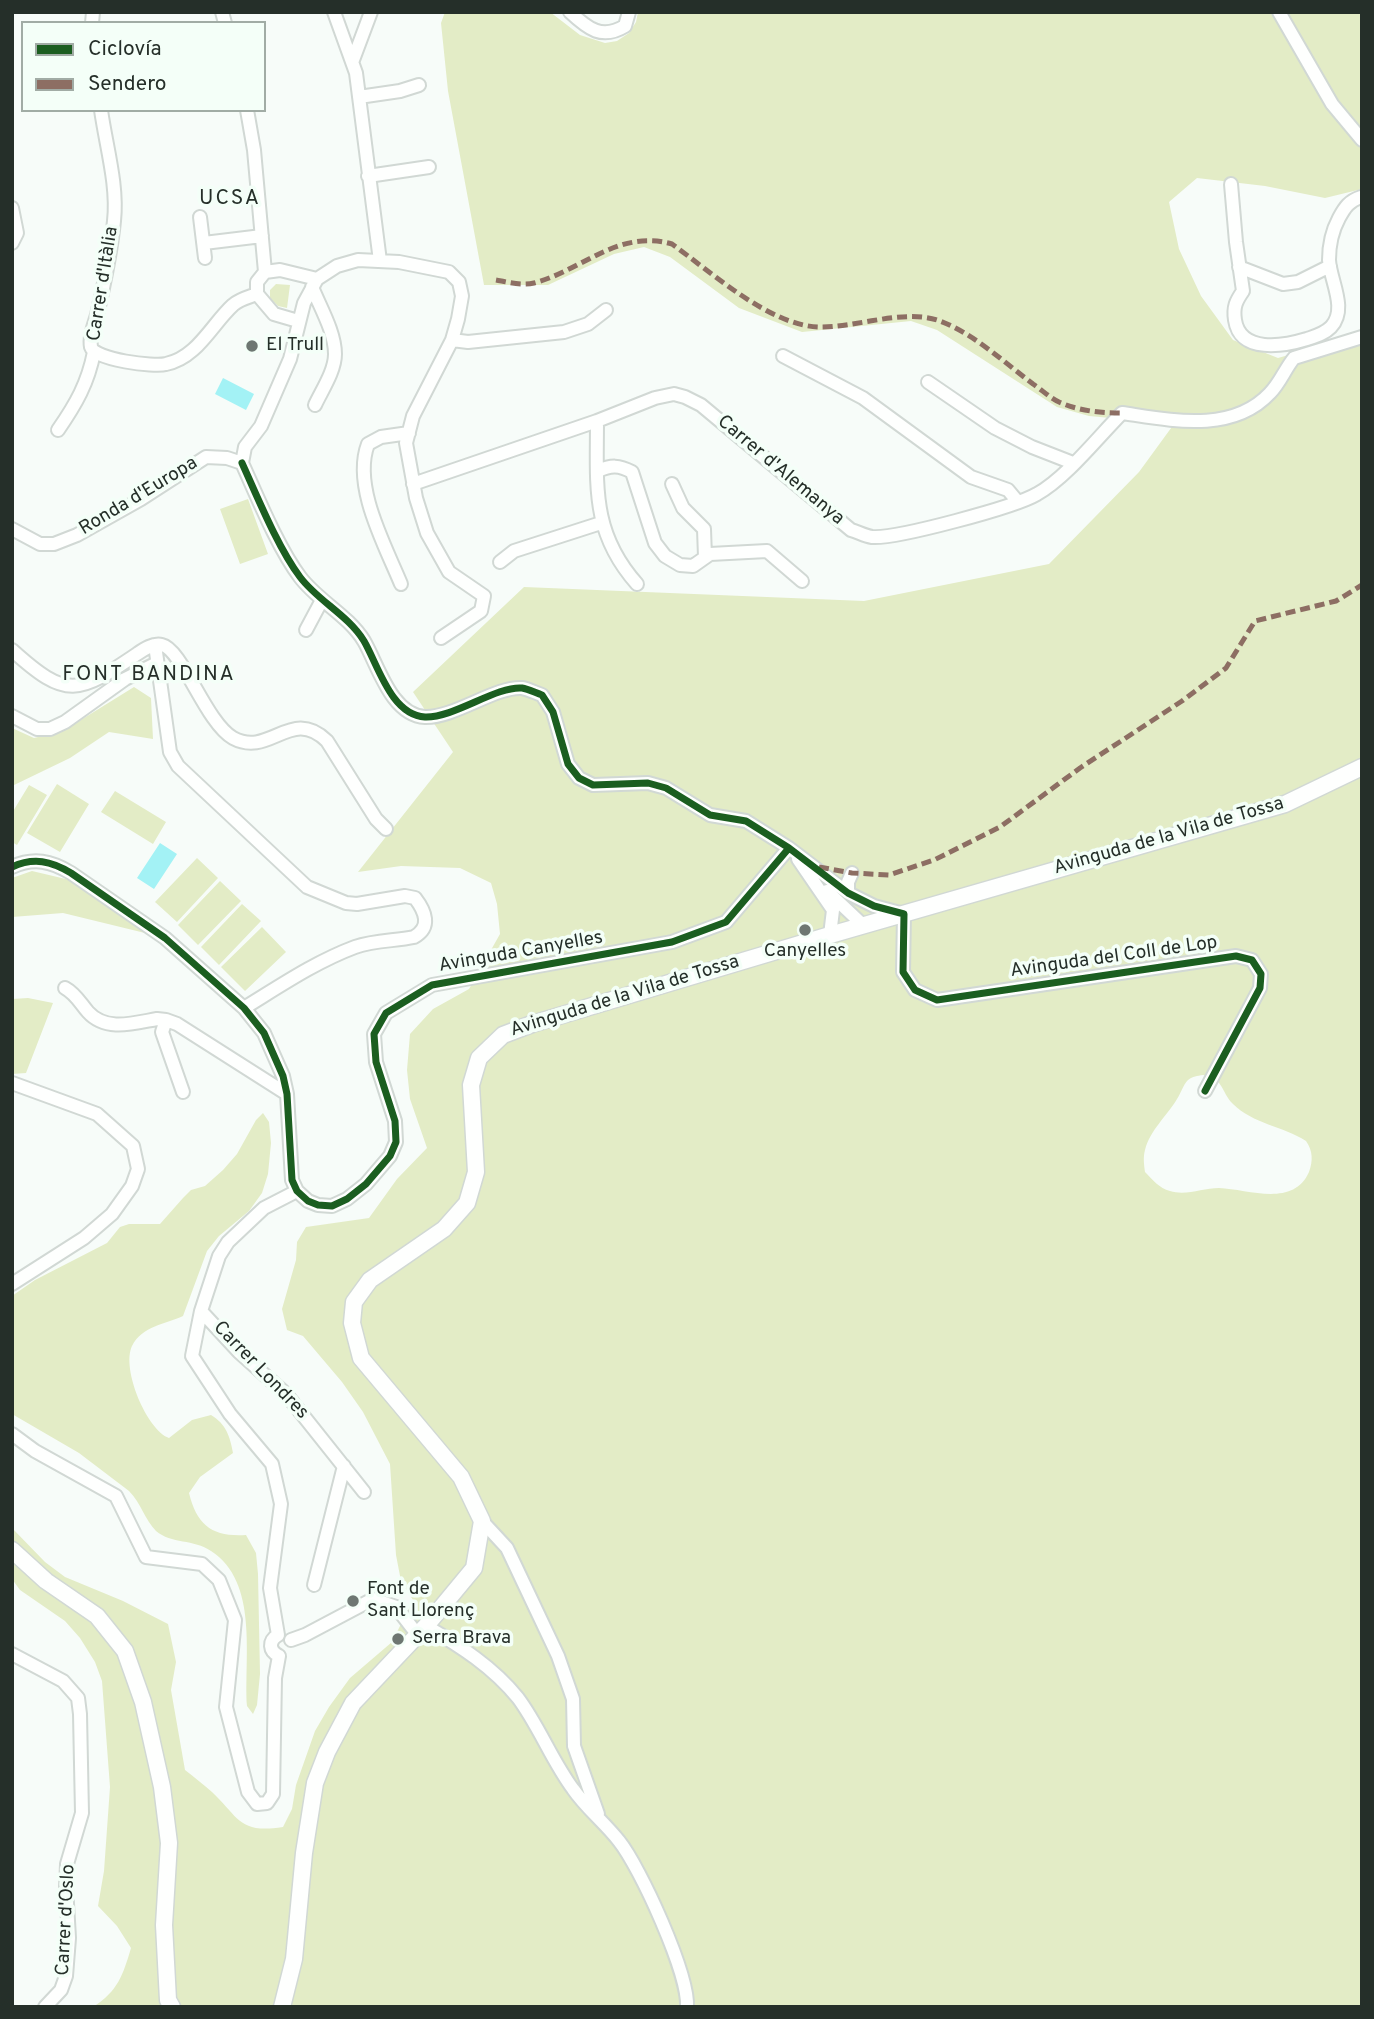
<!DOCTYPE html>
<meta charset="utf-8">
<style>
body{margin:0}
#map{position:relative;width:1374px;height:2019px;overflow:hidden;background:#f7fcf9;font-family:Overpass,sans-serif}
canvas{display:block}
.frame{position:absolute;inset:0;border:14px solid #252f29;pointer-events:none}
.legend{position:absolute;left:21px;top:21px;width:245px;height:91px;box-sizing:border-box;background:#f4fff8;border:2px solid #a1aca5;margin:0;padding:9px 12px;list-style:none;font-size:21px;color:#252f29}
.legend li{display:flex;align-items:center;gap:14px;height:35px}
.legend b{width:35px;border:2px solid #a1aca5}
</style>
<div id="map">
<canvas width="1374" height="2019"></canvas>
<div class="frame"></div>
<ul class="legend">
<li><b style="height:9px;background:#1b5e20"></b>Ciclovía</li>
<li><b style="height:9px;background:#8d6e63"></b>Sendero</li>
</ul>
</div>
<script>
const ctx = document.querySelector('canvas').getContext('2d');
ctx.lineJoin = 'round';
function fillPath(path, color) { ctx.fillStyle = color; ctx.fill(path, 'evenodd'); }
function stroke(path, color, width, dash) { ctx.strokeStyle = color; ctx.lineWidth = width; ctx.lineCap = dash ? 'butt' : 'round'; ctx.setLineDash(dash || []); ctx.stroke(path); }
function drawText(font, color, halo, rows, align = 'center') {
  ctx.font = font + ' Overpass,sans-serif'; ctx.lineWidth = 7; ctx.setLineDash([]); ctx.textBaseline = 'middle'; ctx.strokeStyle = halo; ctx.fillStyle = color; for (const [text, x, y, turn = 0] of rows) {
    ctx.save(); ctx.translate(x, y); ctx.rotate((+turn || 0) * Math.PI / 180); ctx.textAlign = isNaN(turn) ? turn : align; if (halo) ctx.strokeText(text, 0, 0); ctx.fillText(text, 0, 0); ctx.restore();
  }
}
fillPath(new Path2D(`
 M445,12h105l30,23 25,8 12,-2 12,-8 7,-11 2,-10h724v177l-37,9 -60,-12 -68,-8 -28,24 10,47 22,47 32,44 45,18 84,-24v1673h-1269c25,-16 30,-32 38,-59l-14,-22 -19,-20 6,-35 6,-84 -8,-106 -7,-19 -15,-24 -15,-17 -45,-31 -8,-11v-51l33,34 20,15 58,24 45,23 8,38 -5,28 14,80c9,7 18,14 27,22 27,25 26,42 71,35l9,-18 4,-24 19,-54 14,-24 21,-29 42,-36 21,-42 -12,-19 -5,-26 -6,-91 -27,-52 -21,-30 -39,-46 -16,-6 -5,-21 14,-49 1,-18 9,-15 63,-9 28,-39 30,-31 -17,-49 -3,-29 3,-36 23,-25 36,-20 31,-55 -3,-30 -6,-21 -31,-15 -59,-2 -43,6 95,-120 -40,-60 111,-105 340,14 185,-37 90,-92 35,-48 -85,-8 -32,-9 -120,-77 -26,-9 -109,11 -63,-24 -69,-51 -26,-10 -30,7 -66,31h-64l-36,-194 -7,-68zM1203,1075c20,2 18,17 30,29 20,20 50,22 73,37 7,10 7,20 3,31 -16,36 -61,17 -90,16 -16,0 -33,8 -49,3 -11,-3 -17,-11 -25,-19 -1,-7 -2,-15 0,-22 5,-20 22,-34 32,-51 4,-6 6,-14 11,-19 5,-4 9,-4 15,-5z
 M276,284l14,1 -3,23 -9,-2 -8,-8v-8z
 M248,499l20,55 -28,10 -20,-55z
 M134,687l17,11 2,41 -44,-7 -39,26 -58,28v-58l22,10 29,-7z
 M57,784l32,20 -29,48 -33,-19z
 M29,785l18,10 -30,50 -5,-3v-29z
 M115,791l51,31 -13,22 -52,-32z
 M197,858l21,20 -41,44 -22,-20z
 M32,871l38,9 75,53 -82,-20 -51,4v-39z
 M220,881l21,20 -43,44 -20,-20z
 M242,904l19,17 -42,44 -18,-18z
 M262,927l24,25 -41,39 -24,-24z
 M28,998l25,5 -27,70 -14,1v-75z
 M263,1113l6,9 2,21 -3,31 -6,19 -13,18 -30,25 -12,15 -24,65c-17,8 -41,10 -51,30 -11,23 15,84 37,92l23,-18 19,-5c15,9 19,21 22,38l-33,24 -11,16c8,33 24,44 57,42l10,18 2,21 2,100 -3,31 -4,9 -6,-8c-3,-49 12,-124 -36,-155 -17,-12 -40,-7 -55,-20 -11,-11 -15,-28 -27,-40l-50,-38 -67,-39v-118l23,-16 72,-37 13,-16 9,-3h31l23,-26 8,-8 14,-4 18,-16 14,-16 19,-34z`), '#e3ecc6');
fillPath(new Path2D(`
 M223,378l31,16 -8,16 -31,-16z
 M160,843l17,11 -23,35 -17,-11z`), '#a3f2f5');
const minor = new Path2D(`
 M222,12l3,11
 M334,12l22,61 24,188
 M570,12c18,17 32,28 55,14l4,-14
 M1279,12l53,92 30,36
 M92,23l1,-11
 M353,60l18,-48
 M359,97l41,-6 19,-6
 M101,110c5,36 17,75 13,111 -3,31 -10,64 -17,94 -3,10 -8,22 -6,32 4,13 63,20 75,17 31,-6 46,-40 67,-59 7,-6 16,-8 24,-11
 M247,110l7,40 11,122
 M368,176l61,-9
 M1231,184l5,58 7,49c-7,10 -10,16 -8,29 5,34 49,26 72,19 9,-3 17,-5 24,-12 17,-18 -1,-47 -2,-67 0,-15 3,-29 10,-42 6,-11 10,-17 22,-21
 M12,208l5,25 -5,10
 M200,217l5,41
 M204,243l58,-7
 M1239,267l44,17 15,-2 32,-16
 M312,287c8,20 23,45 23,67 0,17 -13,36 -20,51
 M298,321l-24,-7 -17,-20v-12l8,-10 15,-2 37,9
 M452,340l16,2 96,-10 24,-8 18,-14
 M783,356l80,42 108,79 37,13 10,12
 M1294,358l68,-21
 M928,382l67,46 37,19 41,16
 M597,421c0,65 -6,111 40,163
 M58,430c18,-26 30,-47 36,-78
 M242,463c15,33 36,85 58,114 18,24 48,38 64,64 14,24 27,74 61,76 29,1 71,-31 97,-29 6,1 14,5 20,7l11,17 15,52 11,14 14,7 55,-2 18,5 44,27 36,6 43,27 59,45 26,13 30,8 -1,58 12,18 22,10 299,-44 16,4 9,14 -1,14 -55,103
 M598,471c13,-6 21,-6 34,1l23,71 10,13 15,9 13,1 17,-12 57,-3 35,30
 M413,484l184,-63 58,-23 19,-4 11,3 16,8 150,125c7,2 14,6 21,7 24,2 143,-30 165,-43 29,-16 61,-57 85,-81 48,7 110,21 148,-20 10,-10 15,-24 24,-35
 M672,484l11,24 21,21 1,28
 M12,529l28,15h14l23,-9 64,-36 65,-42 21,1 15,5 3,-16 16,-21 29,-67 14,-56 13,-24 20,-13 21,-6 41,2 50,10 10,10 3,14 -4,23 -6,21 -39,76 -7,27 10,55 11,35 22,39 35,24 -3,15 -40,27
 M500,562l14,-11 87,-28
 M401,584c-16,-39 -49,-98 -33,-140l13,-7 28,-4
 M306,630l16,-30
 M155,645l15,107 8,14 129,121 39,16 11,1 48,-8 10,2c10,13 17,29 -1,39 -19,4 -39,3 -59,10 -40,15 -75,39 -111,61
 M12,650c55,50 66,44 125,4 7,-5 16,-11 25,-9 20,4 44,78 71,93 37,20 58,-32 94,3l49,78 10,10
 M12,716l25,13h13l15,-7 60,-43 32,-16
 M798,859l35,51 -3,25
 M12,867c22,-10 39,-6 59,6l94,65 79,70 20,25 19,43 4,18 5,86 5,11 11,10 10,4 14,1 15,-7 19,-15 24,-28 6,-14 -1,-21 -19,-59 -2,-28 12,-21 46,-28 240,-43 54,-20 63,-74
 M827,891l36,34
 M848,893v-11l4,-9
 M65,988c11,6 15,15 23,24 18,20 46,11 69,7l9,1 11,4 110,70
 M166,1020l-4,12 21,60
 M12,1083l85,31 36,32 5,23 -6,17 -20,28 -28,24 -72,46
 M201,1311l38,41 47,42 78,98
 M12,1434l23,17 81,45 30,61 56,7 17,16 16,40 -9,87 22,85 9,12 10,-1 6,-9 2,-116 4,-22
 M482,1521l25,27 51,108 15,43 1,47 24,68
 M314,1585l30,-119
 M426,1626c34,20 67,41 92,72 21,28 34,63 55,91 13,19 32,34 46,52 21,26 70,133 68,166
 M278,1635l-8,-47 11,-84 -9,-40 -42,-50 -38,-58 9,-45 18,-55 9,-14 36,-34 33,-17
 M278,1635c-10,6 -9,16 1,21
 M291,1640l14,-5 68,-36 23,8 21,27
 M12,1654l51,27 15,17 2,16 2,99 -15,51 -1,22 3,52 -3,38 -5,14 -16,17`);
const secondary = new Path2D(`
 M12,1550l34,31 51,35 28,35 18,51 19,85 7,56 -5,82 4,75 4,7
 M282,2007l12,-48 10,-106 11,-70 12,-31 26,-49 73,-77 48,-58 8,-47 -21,-44 -100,-119 -9,-35 2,-21 16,-22 74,-51 23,-26 9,-31 -5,-87 8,-27 24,-23 29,-11 298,-89 455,-131 77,-37`);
stroke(minor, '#d1d8d4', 16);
stroke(secondary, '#d1d8d4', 19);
stroke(minor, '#fefffe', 12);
stroke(secondary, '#fefffe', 16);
stroke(new Path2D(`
 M496,280c11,2 26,6 38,3 49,-13 84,-54 138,-39 39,28 97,81 146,83 38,1 86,-19 122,-6 34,13 64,41 93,63 9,6 17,14 26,18 20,9 41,11 63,11
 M819,867l33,6 37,2 45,-15 66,-33 80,-59 102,-67 44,-33 29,-47 81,-20 26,-16`), '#8d6e63', 5, [10, 5]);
stroke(new Path2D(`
 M242,463c15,33 36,85 58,114 18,24 48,38 64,64 14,24 27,74 61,76 29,1 71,-31 97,-29 6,1 14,5 20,7l11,17 15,52 11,14 14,7 55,-2 18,5 44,27 36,6 43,27 59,45 26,13 30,8 -1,58 12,18 22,10 299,-44 16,4 9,14 -1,14 -55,103
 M12,867c22,-10 39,-6 59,6l94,65 79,70 20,25 19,43 4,18 5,86 5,11 11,10 10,4 14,1 15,-7 19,-15 24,-28 6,-14 -1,-21 -19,-59 -2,-28 12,-21 46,-28 240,-43 54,-20 63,-74`), '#1b5e20', 7);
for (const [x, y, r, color] of [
 [252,346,7,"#6e7772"],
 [805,930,7,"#6e7772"],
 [353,1601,7,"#6e7772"],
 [398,1639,7,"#6e7772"]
]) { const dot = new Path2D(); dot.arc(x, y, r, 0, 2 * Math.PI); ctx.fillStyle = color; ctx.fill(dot); stroke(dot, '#f4fff8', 2.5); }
drawText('19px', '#252f29', '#f4fff8', [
 ["Carrer d'Itàlia",104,284,-81],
 ["Carrer d'Alemanya",780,471,40],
 ["Ronda d'Europa",139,497,-31],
 ["Avinguda de la Vila de Tossa",1169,837,-16],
 ["Avinguda Canyelles",521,953,-10],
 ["Avinguda del Coll de Lop",1114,958,-8],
 ["Avinguda de la Vila de Tossa",625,997,-17],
 ["Carrer Londres",260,1371,46],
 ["Carrer d'Oslo",67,1920,-87]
]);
drawText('19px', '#252f29', '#f4fff8', [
 ["El Trull",266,346],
 ["Canyelles",805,952,"center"],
 ["Font de",367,1590],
 ["Sant Llorenç",367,1612],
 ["Serra Brava",412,1639]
], 'left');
ctx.letterSpacing = '2px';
drawText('21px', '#252f29', '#f4fff8', [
 ["UCSA",230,200],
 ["FONT BANDINA",149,676]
]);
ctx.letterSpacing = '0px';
</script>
